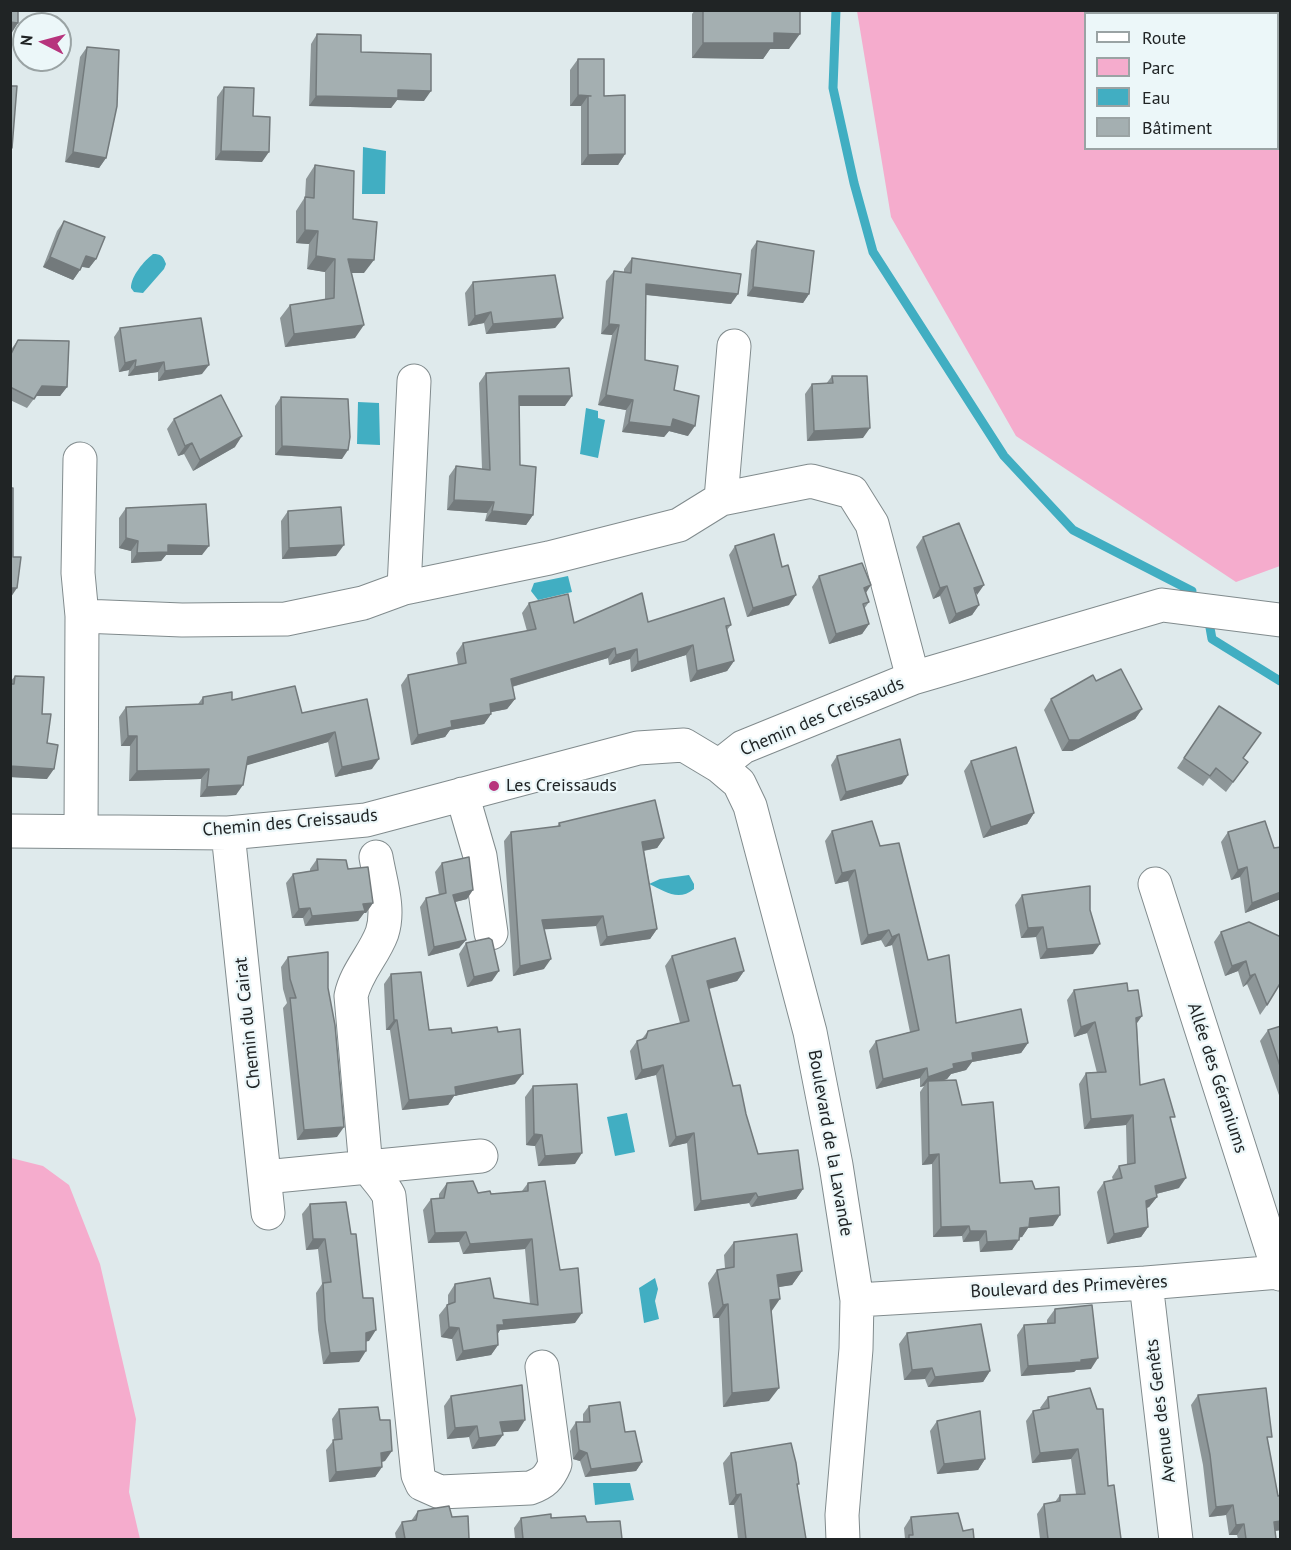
<!DOCTYPE html>
<meta charset="utf-8">
<style>
body{margin:0}
#map{position:relative;width:1291px;height:1550px;overflow:hidden;background:#dfeaec;font-family:"PT Sans",sans-serif}
canvas{display:block}
.frame{position:absolute;inset:0;border:12px solid #202425;pointer-events:none}
.legend{position:absolute;left:1084px;top:12px;width:195px;height:138px;box-sizing:border-box;background:#ecf7f9;border:2px solid #9aa3a4;margin:0;padding:8px 10px;list-style:none;font-size:18px;color:#202425}
.legend li{display:flex;align-items:center;gap:12px;height:30px}
.legend b{width:30px;border:2px solid #9aa3a4}
.north{position:absolute;left:12px;top:12px;width:60px;height:60px;box-sizing:border-box;background:#ecf7f9;border:2px solid #9aa3a4;border-radius:50%;rotate:276deg;font-size:16px;font-weight:700;line-height:24px;text-align:center;color:#202425}
.north::after{content:'';display:block;margin:auto;width:21px;height:27px;background:#b7347d;clip-path:polygon(50% 0,100% 100%,50% 72%,0 100%)}
</style>
<div id="map">
<canvas width="1291" height="1550"></canvas>
<div class="frame"></div>
<ul class="legend">
<li><b style="height:8px;background:#fff"></b>Route</li>
<li><b style="height:16px;background:#f5accd"></b>Parc</li>
<li><b style="height:16px;background:#41aec2"></b>Eau</li>
<li><b style="height:16px;background:#a4afb1"></b>Bâtiment</li>
</ul>
<div class="north">N</div>
</div>
<script>
const ctx = document.querySelector('canvas').getContext('2d');
ctx.lineJoin = 'round';
function fillPath(path, color) { ctx.fillStyle = color; ctx.fill(path, 'evenodd'); }
function stroke(path, color, width, dash) { ctx.strokeStyle = color; ctx.lineWidth = width; ctx.lineCap = dash ? 'butt' : 'round'; ctx.setLineDash(dash || []); ctx.stroke(path); }
function drawText(font, color, halo, rows, align = 'center') {
  ctx.font = font + ' "PT Sans",sans-serif'; ctx.lineWidth = 4.5; ctx.setLineDash([]); ctx.textBaseline = 'middle'; ctx.strokeStyle = halo; ctx.fillStyle = color; for (const [text, x, y, turn = 0] of rows) {
    ctx.save(); ctx.translate(x, y); ctx.rotate((+turn || 0) * Math.PI / 180); ctx.textAlign = isNaN(turn) ? turn : align; if (halo) ctx.strokeText(text, 0, 0); ctx.fillText(text, 0, 0); ctx.restore();
  }
}
fillPath(new Path2D(`
 M857,11h423v555l-44,16 -220,-146 -125,-219zM1086,14h192v134h-192z
 M11,1158l32,8 26,19 31,79 36,155 -7,73 11,47h-129z`), '#f5accd');
fillPath(new Path2D(`
 M363,147l23,4 -1,43h-23z
 M153,254c8,0 10,2 13,10l-2,5 -21,24 -9,-1 -3,-4c0,-12 13,-27 22,-34z
 M358,402l21,1 1,42 -23,-1z
 M586,408l12,3v7l7,2 -7,38 -18,-4z
 M568,576l4,16 -34,8 -7,-9 3,-8z
 M689,875l5,9v5c-16,13 -29,2 -45,-5l11,-5z
 M627,1113l8,39 -20,4 -8,-39z
 M655,1278l3,11 -3,12 4,18 -15,4 -5,-35z
 M593,1483h37l4,17 -39,5z`), '#41aec2');
stroke(new Path2D(`
 M836,10l-3,78 21,95 19,69 131,204 69,74 119,61 -5,10
 M1209,622l3,17 68,42`), '#41aec2', 9);
const minor = new Path2D(`
 M80,459l-2,114 4,43
 M721,499l13,-153
 M404,588l10,-207
 M719,766l24,-19 170,-69 249,-73 118,15
 M462,794l18,62 11,77
 M10,831l218,2 138,-13 272,-72 46,-3 35,21 20,17 11,23 60,226 26,133 21,135 -1,49 -14,166 1,25
 M81,831l1,-215 100,4 104,-1 77,-16 41,-15 145,-30 130,-33 42,-26 90,-18 41,11 20,32 41,154
 M228,833l40,380
 M376,857c4,24 14,52 6,76 -8,22 -26,39 -31,63l14,161c3,16 17,24 24,39l29,279 4,9 18,8 90,-4c14,-5 19,-10 25,-24l-13,-97
 M1155,884l124,388
 M265,1177l216,-21
 M1146,1283l30,257
 M857,1300l289,-17 133,-11 1,2`);
stroke(minor, '#818b8d', 35);
stroke(minor, '#fff', 33);
fillPath(new Path2D(`
 M695,10h105l-11,39h-19l-7,10 -71,-1v-44z
 M317,34l44,18 63,49 -27,-1 -6,8 -82,-2 2,-62z
 M87,47l19,111 -7,10 -34,-6 15,-105z
 M578,59l26,37 21,58 -7,11h-37v-59h-11v-36z
 M224,87l29,29 9,46 -47,-2 2,-63z
 M315,165l38,54 11,54h-12l3,65 -70,9 -5,-29 10,-13 35,-5v-28l-18,-3 2,-25 -13,-1v-32l9,-14 1,-18z
 M64,221l32,38 -7,9 -7,-1 -9,13 -30,-13 14,-36z
 M757,241l52,53 -6,9 -56,-7 4,-46z
 M632,258l99,46 -85,-9 -1,65 29,30 14,46 -19,-5 -5,6 -42,-5 4,-22 -28,-5 14,-70 -11,-1 5,-53 8,-10 10,1v-3z
 M473,282l90,36 -8,10 -69,6 -2,-11 -16,3 -3,-33z
 M120,328l82,46 -44,7v-9l-30,4 1,-6 -10,2 -5,-35z
 M18,340l49,47 -7,9h-24l-9,12 -17,-8v-49z
 M486,373l79,33h-46l1,59 13,50 -7,10 -41,-4 2,-8 -40,-3 2,-34 7,-10 26,3 -3,-86z
 M832,376l31,62 -56,3 -2,-47 7,-10h14z
 M281,397l61,62 -67,-4v-49z
 M174,419l61,28 -42,24 -9,-17 -6,2 -11,-27z
 M126,508l76,47h-36l-5,6 -30,2v-12l-12,-3v-30z
 M288,511l48,45 -54,3 -1,-38z
 M923,537l53,58 3,10 -7,10 -23,9 -9,-28 -7,3 -17,-52z
 M735,546l47,21 7,38 -42,12 -18,-62z
 M819,576l47,17 3,9 -5,7 5,15 -7,10 -33,10 -17,-57z
 M529,603l45,20 74,-1 83,3 -4,5 7,31 -7,10 -37,11 -4,-27 -55,17 -1,-13 -21,6 -1,-7 -96,29 3,12 -8,10 -16,3v2l-7,10 -34,6 -5,7 -34,8 -10,-60 7,-10 50,-10 -2,-12 7,-10 64,-12 -5,-18z
 M15,676l27,38 5,29v36l-37,-2v-95z
 M1096,681l46,28 -7,10 -63,32h-10l-18,-41 7,-11z
 M203,697l29,3 70,13 65,-14 5,70 -37,8 -7,-35 -82,23 -10,30 -36,2 1,-18 -72,2 1,-35h-9l-2,-29 7,-10 72,-3z
 M1219,706l24,52 5,4 -22,30 -17,-14 -6,8 -26,-18z
 M837,756l65,28 -62,17 -9,-36z
 M971,761l63,52 -7,11 -44,14 -19,-67z
 M559,823l105,15 -7,10 -13,3 13,78 -7,10 -50,7 -4,-20 -52,3v40l-31,7 -9,-135 7,-9 46,-5z
 M832,831l48,15 48,114 28,63 72,20 -7,10 -49,9 -6,8 -15,4 -4,5 -6,2 21,24 38,78 35,6 18,37 -25,2 -6,9h-3l-7,13 -32,2 -1,-11 -16,1 -1,-6 -29,1 -1,-73 -10,1 -2,-73 4,-6 -4,1v-9l-44,11 -7,-38 7,-10 34,-9 -18,-87 -7,2 -4,-7 -20,5 -13,-64 -13,3 -10,-43z
 M1228,832l46,16 7,-1v52l-36,14 -5,-36 -9,3 -10,-38z
 M317,859l31,10 25,34 -7,10h-2l-6,8 -53,5 -2,-8h-11l-6,-35 7,-9 17,-3v-2z
 M442,863l25,36 -12,3 11,38 -7,8 -31,8 -8,-49 6,-9 13,-3 -4,-23z
 M1022,895l68,15 3,44 -53,5 -4,-22 -15,1 -6,-33z
 M1249,922l18,83 -7,10 -13,-31 -4,3 -5,-16 -13,5 -11,-34 7,-10z
 M466,943l26,38 -25,6 -8,-33z
 M672,956l72,15 -7,10 -28,8 24,97 13,28 12,40 45,35 -7,10 -45,8 -2,-4 -55,8 -7,-68 -18,4 -13,-72 -21,5 -5,-29 7,-10 5,-2 6,-8 32,-8 -15,-57z
 M288,957l40,31 9,149 -40,3 -14,-132 4,-5 -4,-14 -2,-22z
 M391,974l38,56 23,3 63,51 -61,12 -6,9 -46,5 -12,-80h-4l-2,-46z
 M1074,990l54,1 9,33 3,61 31,37 8,66 -23,6 1,3 -8,10 -2,1 1,19 -7,10 -34,7 -10,-52 7,-10 9,-2 -1,-3 7,-11 8,-1 -1,-40 -42,4 -5,-45 7,-11h11l-10,-40 -13,4 -7,-37z
 M1281,1026v75l-21,-60 8,-11z
 M533,1086l42,78 -37,2 -3,-20 -9,-1 -1,-48z
 M447,1183l31,10 13,1 31,-3 6,-8 32,87 15,53 -75,7 -2,3v12l-7,10 -35,6 -4,-22 -11,-2 -2,-22 8,-10 1,-1v-9l7,-11 39,14 36,6 -5,-55 -62,5 -4,-12 -31,1 -5,-33 8,-11h8v-5z
 M310,1204l41,30 12,64 6,43h-3l-7,21 -36,2 -5,-34 -2,-37 6,-9 -4,-35 -12,1 -4,-36z
 M734,1242l68,29 -10,14 -14,2 -7,25 -2,89 -46,6 -4,-89h-6l-5,-35 9,-13 8,-2 -1,-13z
 M1055,1309l36,60 -15,1 -2,2 -53,4 -4,-41 7,-10 23,-2v-3z
 M907,1333l83,38 -7,11 -55,5 -3,-8 -21,1 -5,-36z
 M1198,1395l70,47 13,88 -6,1 1,8h-38l-1,-4h-8l-3,-20 -17,2 -6,-52 -12,-60z
 M451,1396l67,35 -16,1 -7,14 -23,3 -3,-12 -22,2 -3,-33z
 M1048,1397l60,89 13,53h-81l-3,-25 7,-10 11,-2 5,-7 16,-1 -5,-35 -39,4 -6,-42 7,-10 8,-2 -1,-1z
 M589,1406l36,26 17,30 -6,9 -51,6 -5,-16 -7,-2 -3,-28 6,-9h7v-8z
 M339,1409l46,52 -3,1v5l-7,10 -46,5 -3,-32 8,-10 -2,-21z
 M937,1421l48,38 -7,11 -41,4 -7,-43z
 M731,1453l66,34 9,52h-68l-4,-34h-5l-6,-42z
 M418,1511l34,6 17,22h-73l-1,-6 7,-11 9,-1z
 M911,1517l63,22h-69l-1,-11z
 M521,1518l66,4 35,17h-107l-1,-11z`), '#8d9698');
fillPath(new Path2D(`
 M10,22l8,1 -7,11h-1z
 M774,33l26,1 -11,15h-19l-7,10 -71,-1 11,-15z
 M398,90l33,1 -7,10 -27,-1 -6,8 -82,-2 7,-10z
 M578,95l10,1 -7,10h-11z
 M221,151l48,1 -7,10 -47,-2z
 M73,152l33,6 -7,10 -34,-6z
 M625,154l-7,11h-37l7,-10z
 M305,230l13,1 -9,13 -13,-1z
 M86,256l10,3 -7,9 -10,-2z
 M316,256l19,3 -10,13 -18,-3z
 M50,257l30,13 -7,10 -30,-13z
 M348,259l26,1 -10,13h-25z
 M646,284l92,10 -7,10 -92,-10z
 M753,287l56,7 -6,9 -56,-7z
 M491,312l-7,11 -16,3 7,-10z
 M563,318l-8,10 -69,6 7,-10z
 M609,324l10,1 -7,10 -11,-1z
 M364,325l-9,13 -70,9 9,-13z
 M136,360l-7,10 -10,2 6,-9z
 M164,362l-6,10 -30,4 7,-9z
 M209,365l-7,9 -44,7 7,-10z
 M42,386l25,1 -7,9h-25z
 M606,395l27,5 -7,10 -28,-5z
 M519,396h53l-7,10h-53z
 M673,419l22,7 -7,10 -19,-5 -5,6 -42,-5 7,-10z
 M870,428l-7,10 -56,3 7,-10z
 M242,436l-7,11 -42,24 7,-11z
 M192,443l-8,11 -6,2 7,-10z
 M282,446l66,4 -6,9 -67,-4z
 M454,500l40,2 -7,11 -40,-3z
 M492,511l41,4 -7,10 -41,-4z
 M126,538l12,3 -7,10 -12,-3z
 M168,545l41,1 -7,9h-36l-5,6 -30,2 6,-10z
 M344,545l-8,11 -54,3 7,-11z
 M871,585l-7,11v-8z
 M984,585l-7,10 -3,-7z
 M947,586l-7,10 -7,3 7,-11z
 M10,588h7l-6,9h-1z
 M796,595l-7,10 -42,12 6,-9z
 M979,605l-7,10 -23,9 7,-10z
 M869,624l-7,10 -33,10 7,-10z
 M693,645l-7,10 -55,17 7,-10z
 M615,648l-7,10 -104,31 7,-10z
 M637,649l-7,10 -21,6 7,-10z
 M734,661l-7,10 -37,11 7,-11z
 M515,699l-8,10 -25,5 8,-10z
 M1142,709l-7,10 -63,32h-10l7,-11z
 M491,714l-7,10 -34,6 -5,7 -34,8 7,-10 33,-14z
 M335,732l-7,10 -87,25 7,-10z
 M128,736h9l-7,10h-9z
 M379,759l-7,10 -37,8 7,-10z
 M10,766l44,3 -7,10 -37,-2z
 M209,769l-8,10 -72,2 8,-10z
 M908,775l-6,9 -62,17 6,-9z
 M243,785l-7,10 -36,2 7,-10z
 M1034,813l-7,11 -44,14 8,-11z
 M664,838l-7,10 -21,4 6,-10z
 M1247,867l-7,10 -9,3 7,-10z
 M855,870l-7,11 -13,3 7,-11z
 M473,890l-6,9 -20,5 6,-9z
 M1281,892v7l-36,14 7,-10z
 M373,903l-7,10h-2l-6,8 -53,5 7,-10 51,-12z
 M310,908l-7,10h-11l7,-9z
 M603,916l-7,10 -61,4 7,-10z
 M1043,927l-7,10 -15,1 7,-10z
 M657,929l-7,10 -50,7 7,-9z
 M889,930l-8,10 -20,5 7,-10z
 M899,934l-7,11 -7,2 7,-10z
 M466,940l-7,8 -31,8 6,-9z
 M1100,944l-7,10 -53,5 7,-10z
 M551,959l-7,10 -31,7 7,-10z
 M1246,961l-8,10 -13,5 7,-10z
 M499,971l-7,10 -25,6 7,-10z
 M744,971l-7,10 -37,10 7,-10z
 M1255,974l-8,10 -4,3 7,-11z
 M1142,1016l-7,10 1,-8z
 M394,1020h3l-7,10h-4z
 M1095,1022l-8,11 -13,4 7,-10z
 M1028,1043l-7,10 -49,9 -6,8 -15,4 -4,5 -19,6v-4l-4,5 -4,1 8,-10 25,-13 19,-11z
 M663,1065l-7,10 -21,5 7,-10z
 M927,1068l-7,10 -44,11 7,-10z
 M523,1074l-8,10 -61,12 -6,9 -46,5 7,-10 46,-13z
 M1133,1115l-7,10 -42,4 7,-10z
 M344,1127l-7,10 -40,3 7,-10z
 M694,1133l-7,10 -18,4 7,-10z
 M534,1134l8,1 -7,11 -9,-1z
 M582,1153l-7,11 -37,2 7,-10z
 M939,1154l-7,10 -10,1 7,-10z
 M1186,1178l-7,10 -31,8 7,-10z
 M803,1189l-7,10 -45,8 7,-10z
 M756,1193l-7,10 -55,8 7,-10z
 M1157,1197l-8,10 -10,4 7,-10z
 M1060,1215l-7,11 -25,2 -6,9 -9,2 7,-11 10,-10z
 M969,1226l-7,10 -29,1 8,-10z
 M1148,1227l-7,10 -34,7 7,-10z
 M970,1231h16l-7,10 -16,1z
 M466,1232l-7,10 -31,1 7,-10z
 M313,1239h12l-7,10 -12,1z
 M532,1239l-7,10 -62,5 7,-10z
 M1019,1240l-7,10 -32,2 7,-10z
 M802,1271l-10,14 -25,4 10,-14z
 M780,1299l-9,13 -1,-12z
 M728,1304l-9,14h-6l10,-13z
 M582,1313l-7,10 -75,7 -3,5v-10l6,-5z
 M449,1327l10,1 -7,11 -11,-2z
 M376,1330l-7,11 -11,2 8,-10z
 M498,1345l-7,10 -35,6 7,-10z
 M366,1351l-7,11 -36,2 7,-11z
 M1098,1358l-7,11 -15,1 -2,2 -53,4 7,-10z
 M932,1368l-7,11 -21,1 8,-10z
 M990,1371l-7,11 -55,5 7,-10z
 M779,1388l-10,13 -46,6 9,-14z
 M525,1420l-7,11 -25,2 7,-11z
 M477,1426l-8,11 -22,2 8,-11z
 M503,1435l-8,11 -23,3 7,-11z
 M1078,1449l-7,10 -39,4 8,-10z
 M579,1450l8,3 -7,8 -7,-2z
 M392,1451l-7,10 -11,2 7,-10z
 M985,1459l-7,11 -41,4 7,-10z
 M642,1462l-6,9 -51,6 6,-8z
 M382,1467l-7,10 -46,5 7,-10z
 M741,1494l-7,11h-5l7,-10z
 M1233,1505l-7,10 -17,2 7,-10z
 M1281,1521v9l-14,2 7,-10z
 M1244,1524l-7,11h-8l7,-10z`), '#737a7c');
const building = new Path2D(`
 M10,10h8v13l-8,-1z
 M703,10h97v24l-26,-1v10h-71z
 M317,34l44,1v17l70,2v37l-33,-1v8l-82,-2z
 M87,47l32,3 -2,56 -11,52 -33,-6z
 M578,59h26v37l21,-1v59l-37,1v-59h3l-13,-1z
 M10,86h7l-5,62 -2,-1z
 M224,87l30,1 -1,28 17,1 -1,35 -48,-1z
 M315,165l39,6 -1,48 24,3 -3,38 -26,-1 16,66 -70,9 -4,-29 44,-7 1,-39 -19,-3 2,-25 -13,-1v-33l9,1z
 M64,221l41,16 -9,22 -10,-3 -6,14 -30,-13z
 M757,241l57,10 -5,43 -56,-7z
 M632,258l109,16 -3,20 -92,-10 -1,76 33,6 -4,24 25,6 -4,30 -22,-7 -2,8 -42,-5 4,-22 -27,-5 13,-70 -10,-1 5,-53 17,2z
 M555,275l8,43 -70,6 -2,-12 -16,4 -2,-34z
 M201,318l8,47 -44,6 -1,-9 -29,5 1,-7 -11,3 -5,-35z
 M18,340l51,1 -2,46 -25,-1 -8,13 -24,-12v-31z
 M569,368l3,28h-53l1,69 16,2 -3,48 -41,-4 2,-9 -40,-2 2,-34 34,4 -4,-97z
 M832,376h35l3,52 -56,3 -2,-47 21,-1z
 M221,395l21,41 -42,24 -8,-17 -7,3 -11,-27z
 M281,397l67,2 2,38 -2,13 -66,-4z
 M10,488h3v69h8l-4,31h-7z
 M206,504l3,42 -41,-1v7l-31,1 1,-12 -12,-3v-30z
 M341,507l3,38 -55,3 -1,-37z
 M959,523l25,62 -10,3 5,17 -23,9 -9,-28 -7,2 -17,-51z
 M774,534l8,33 6,-2 8,30 -43,13 -18,-62z
 M862,563l9,22 -7,3 5,14 -6,2 6,20 -33,10 -17,-58z
 M642,593l6,29 76,-24 7,27 -5,1 8,35 -37,10 -4,-26 -55,17 -1,-13 -21,6 -1,-7 -104,31 4,20 -25,5 1,10 -40,7 1,6 -34,8 -10,-60 58,-12 -3,-20 73,-14 -7,-26 39,-9 6,29z
 M1121,669l21,40 -63,31h-10l-18,-41 42,-24 3,6z
 M15,676l29,1 -2,37h9l-4,29 11,2 -4,24 -44,-3v-82h4z
 M295,686l7,27 65,-14 12,60 -37,8 -7,-35 -87,25 -5,28 -36,2 2,-18 -72,2v-35h-9l-2,-29 77,-3v-7l29,-5v8z
 M1219,706l42,27 -18,25 5,4 -15,20 -17,-14 -6,8 -26,-18z
 M900,739l8,36 -62,17 -9,-36z
 M1016,747l18,66 -43,14 -20,-66z
 M655,800l9,38 -22,4 15,87 -50,8 -4,-21 -61,4 9,39 -31,7 -9,-134 49,-6 -1,-3z
 M872,821l8,25 19,-3 29,117 21,-5 7,68 65,-14 7,34 -56,10 1,7 -20,4 1,4 -26,9 -1,-9 -44,11 -7,-38 43,-11 -20,-96 -7,3 -3,-7 -21,5 -13,-65 -13,3 -10,-42z
 M1265,821l9,27 7,-1v45l-29,11 -5,-36 -9,3 -10,-38z
 M469,857l4,33 -20,5 13,45 -32,7 -8,-49 20,-5 -4,-30z
 M317,859l29,1 2,9 20,-2 5,36 -10,1 2,7 -53,5 -2,-8 -11,1 -6,-35 25,-4z
 M1090,886v24l10,34 -53,5 -4,-22 -15,1 -6,-33z
 M1249,922l32,15v45l-14,23 -12,-31 -5,2 -4,-15 -14,5 -11,-34z
 M489,938l3,2 7,31 -25,6 -8,-34z
 M735,938l9,33 -37,10 26,105 7,-1 6,29 12,40 40,-4 5,39 -45,8 -2,-4 -55,8 -7,-68 -18,4 -13,-72 -21,5 -5,-29 9,-3 2,-7 41,-10 -17,-65z
 M328,952v36l7,37 9,102 -40,3 -14,-132h6l-6,-19 -2,-22z
 M421,972l8,58 22,-2 1,5 45,-6 1,5 22,-3 3,45 -68,13 1,8 -47,5 -12,-80h-3l-3,-46z
 M1127,983l1,8 10,-1 4,26 -6,2 4,67 24,-6 11,38h-5l16,61 -31,8 2,11 -11,4 2,26 -34,7 -10,-52 18,-4 -3,-12 16,-3 -2,-48 -42,4 -5,-46 20,-1 -11,-50 -14,5 -7,-37z
 M1281,1026v43l-13,-39z
 M956,1080l6,25 31,-3 7,81 32,-2 3,8 24,-2 1,28 -30,3 -1,9 -9,1 -1,12 -32,2 -1,-11h-16l-1,-5 -28,1 -2,-73 -10,1 -1,-74z
 M577,1084l5,69 -37,3 -3,-21 -8,-1 -1,-48z
 M473,1181l5,12 12,-2 1,3 37,-3v-8l17,-2 15,89 18,-2 4,45 -79,7 1,5h-7l1,20 -35,6 -4,-23 -10,-1 -2,-22 8,-3v-18l35,-6 4,20 44,7 -6,-66 -62,5 -4,-12 -31,1 -4,-34 13,-1 3,-15z
 M346,1202l5,32h5l7,64h10l3,32 -10,3v18l-36,2 -5,-33 -2,-37 8,-1 -6,-43h-12l-3,-35z
 M797,1234l5,37 -25,4 3,24 -10,1 9,88 -47,5 -4,-89 -5,1 -6,-35 17,-3v-25z
 M1092,1305l6,53 -17,2v2l-53,4 -4,-41 31,-2v-14z
 M981,1324l9,47 -55,6 -3,-9 -20,2 -5,-37z
 M522,1385l3,35 -25,2 3,13 -24,3 -2,-12 -22,2 -4,-32z
 M1090,1388l7,21h6l5,77 6,-1 7,54h-73l-4,-35 16,-3v-6l25,-1 -7,-45 -38,4 -7,-42 16,-3 -1,-11z
 M1266,1388l6,49h-5l11,59 3,-1v26l-7,1 2,17h-30l-2,-15 -8,1 -3,-20 -17,2 -6,-52 -12,-60z
 M620,1402l5,30 10,-1 7,31 -51,7 -4,-16 -8,-3 -3,-28h14l-1,-16z
 M378,1407l2,13h10l2,31 -11,2 1,14 -46,5 -3,-32 9,-1 -3,-30z
 M980,1411l5,48 -41,5 -7,-43z
 M791,1443l5,20 3,21h-2l9,55h-60l-5,-45 -5,1 -5,-42z
 M449,1506l3,11 16,-1 1,23h-64l-3,-17 14,-2 2,-9z
 M958,1513l5,18 10,-2 1,10h-65v-4h4l-2,-18z
 M551,1514v4l34,-2 2,6 33,-1 2,18h-99l-2,-21z`);
fillPath(building, '#a4afb1');
stroke(building, '#737a7c', 1.5);
for (const [x, y, r, color] of [
 [494,786,6,"#b7347d"]
]) { const dot = new Path2D(); dot.arc(x, y, r, 0, 2 * Math.PI); ctx.fillStyle = color; ctx.fill(dot); stroke(dot, '#ecf7f9', 2); }
drawText('18px', '#202425', '#ecf7f9', [
 ["Chemin des Creissauds",822,717,-23],
 ["Chemin des Creissauds",290,823,-5],
 ["Chemin du Cairat",248,1023,-96],
 ["Allée des Géraniums",1217,1078,72],
 ["Boulevard de la Lavande",830,1143,80],
 ["Boulevard des Primevères",1069,1287,-3],
 ["Avenue des Genêts",1161,1411,-97]
]);
drawText('18px', '#202425', '#ecf7f9', [
 ["Les Creissauds",506,786]
], 'left');
</script>
